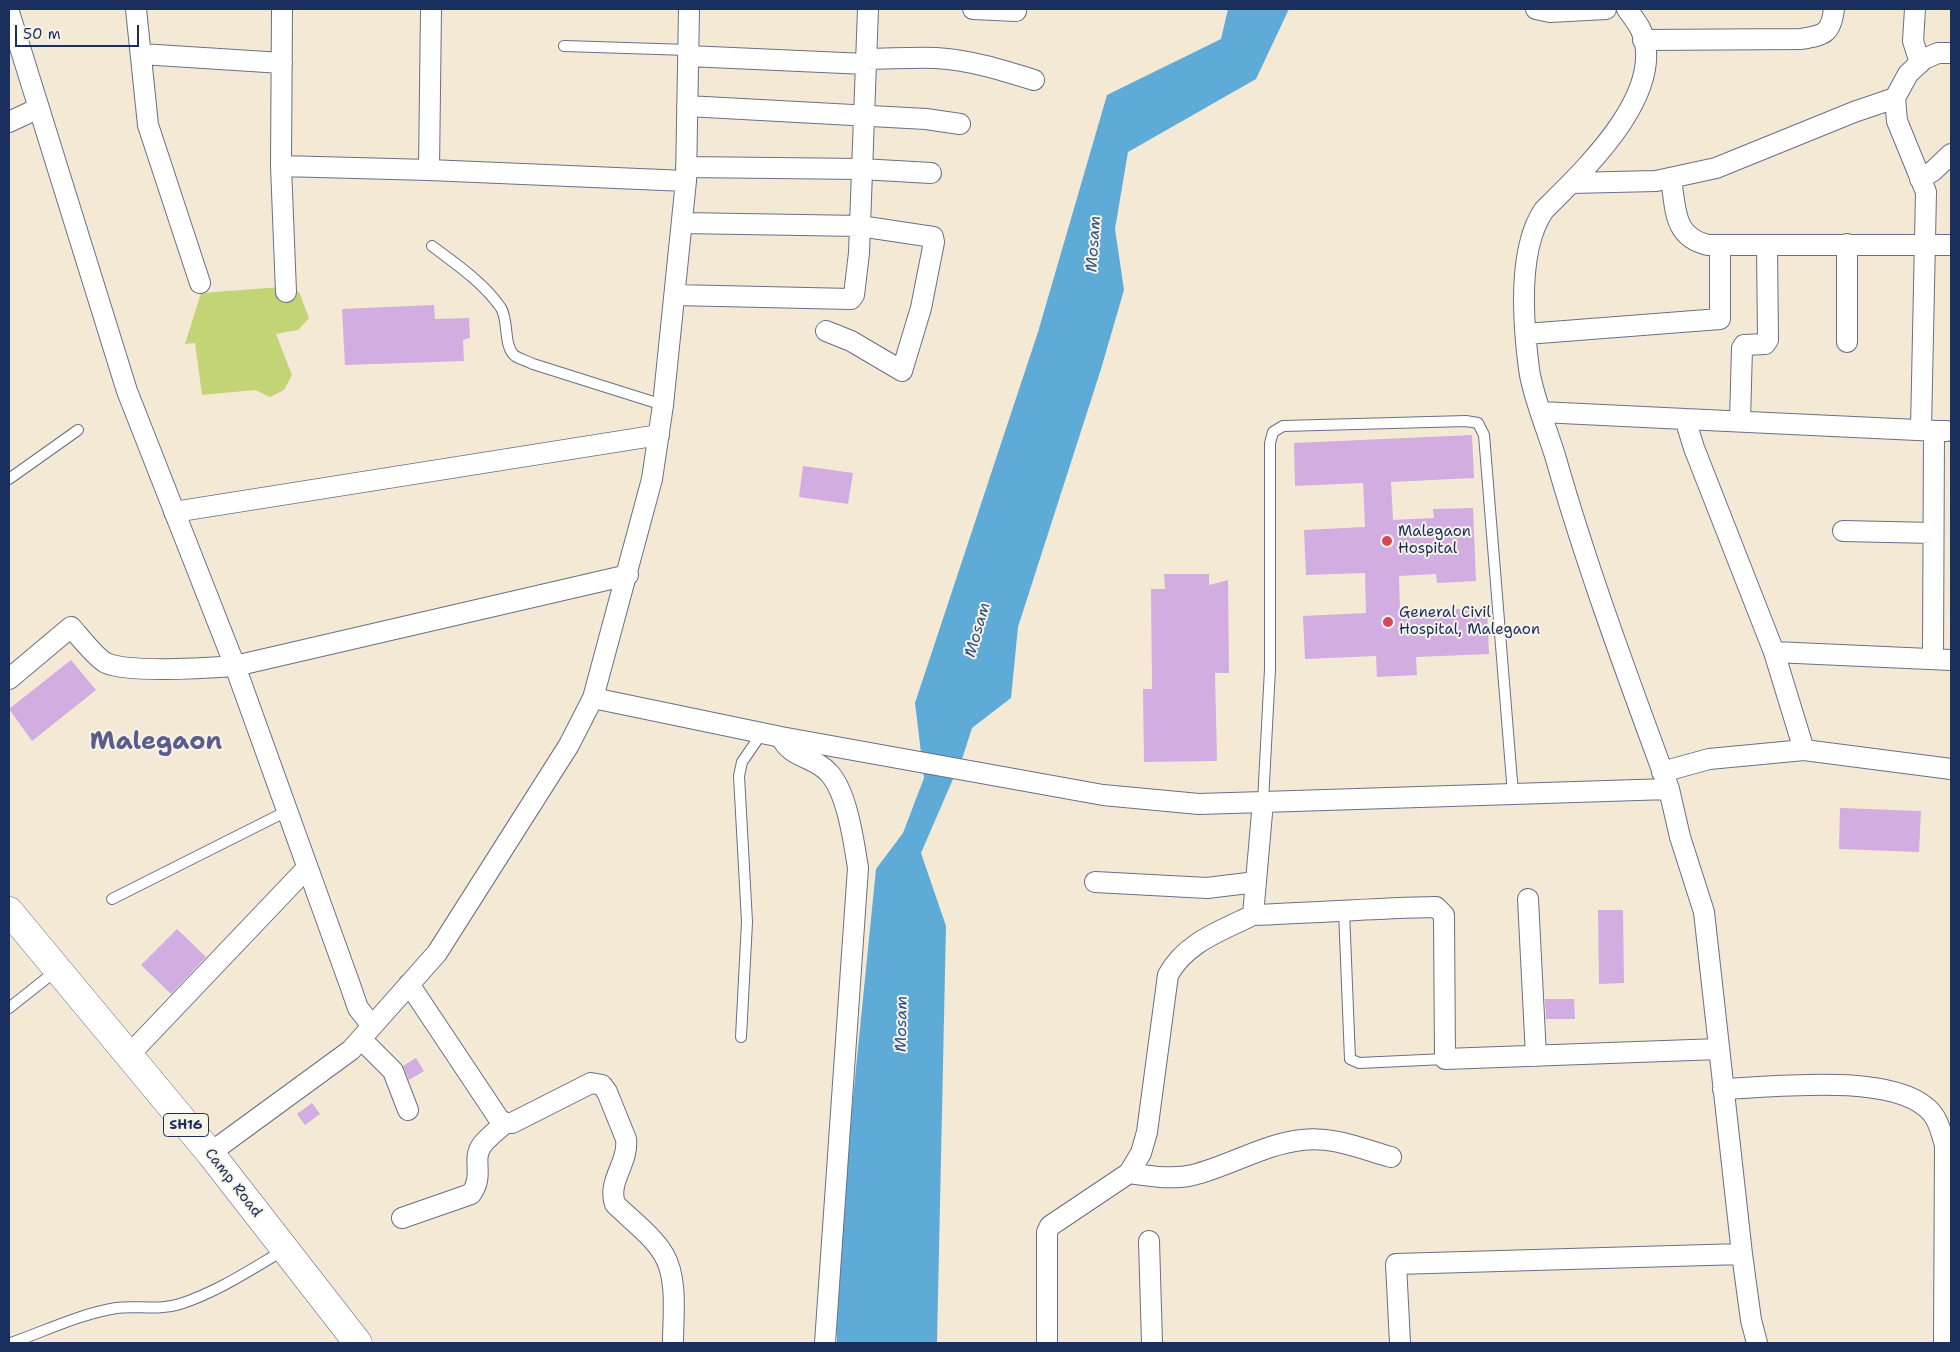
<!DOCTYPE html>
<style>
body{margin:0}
#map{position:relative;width:1960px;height:1352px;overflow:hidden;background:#f4e9d5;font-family:"Shantell Sans",sans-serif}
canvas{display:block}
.frame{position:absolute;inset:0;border:10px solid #1b2f5e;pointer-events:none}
.scale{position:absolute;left:15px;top:25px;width:124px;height:22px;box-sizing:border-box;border:2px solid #1b2f5e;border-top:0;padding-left:6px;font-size:15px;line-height:18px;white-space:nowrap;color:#1b2f5e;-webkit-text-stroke:4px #f7f3e8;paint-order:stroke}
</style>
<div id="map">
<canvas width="1960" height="1352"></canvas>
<div class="frame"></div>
<div class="scale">50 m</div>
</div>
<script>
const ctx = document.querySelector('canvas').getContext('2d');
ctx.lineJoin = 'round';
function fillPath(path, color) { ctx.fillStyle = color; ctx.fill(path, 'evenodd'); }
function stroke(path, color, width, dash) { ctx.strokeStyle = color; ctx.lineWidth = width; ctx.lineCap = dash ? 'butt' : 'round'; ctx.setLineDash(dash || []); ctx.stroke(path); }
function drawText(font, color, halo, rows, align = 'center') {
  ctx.font = font + ' "Shantell Sans",sans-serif'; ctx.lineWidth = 4; ctx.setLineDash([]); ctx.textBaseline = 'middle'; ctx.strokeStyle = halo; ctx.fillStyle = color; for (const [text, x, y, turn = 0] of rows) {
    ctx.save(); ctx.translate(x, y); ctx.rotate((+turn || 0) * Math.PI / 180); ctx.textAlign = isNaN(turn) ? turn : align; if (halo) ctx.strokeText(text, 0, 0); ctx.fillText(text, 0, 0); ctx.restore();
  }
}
fillPath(new Path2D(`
 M281,287l18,5 10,26 -11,12 -22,4 16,41 -8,15 -14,7 -15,-7 -53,5 -7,-52 -10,1 16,-51z`), '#c3d477');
fillPath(new Path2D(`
 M1228,9h61l-33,70 -128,73 -13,77 9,61 -23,79 -83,258 -7,71 -39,30 -9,28 -42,97 25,73 -9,417h-100l-2,-66 41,-408 27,-36 21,-55 -9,-75 123,-371 69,-237 114,-56z`), '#5fabd8');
fillPath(new Path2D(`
 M434,305l1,14 34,-1 1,20 -7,2 1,21 -119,4 -3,-56z
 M1472,435l2,43 -83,4 2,38 41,-2 -1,-9 40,-1 3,73 -39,2 -1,-9 -37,2 1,35 87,-3 2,46 -73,3 1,18 -40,2 -1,-21 -71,3 -2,-43 63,-3 -1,-40 -59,2 -2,-45 61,-3 -2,-44 -68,3 -1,-43z
 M803,466l50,7 -5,31 -49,-7z
 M1164,574h45v11l19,-5 1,93h-14l2,88 -73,1 -1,-73h9l-1,-100h14z
 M71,660l25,30 -64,51 -23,-32z
 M1840,808l81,3 -2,41 -80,-3z
 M1598,910h25l1,73 -25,1z
 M177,929l29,28 -35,37 -30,-29z
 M1545,999h29l1,20h-29z
 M416,1058l8,13 -15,9 -6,-14z
 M312,1103l8,11 -15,11 -8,-11z`), '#d1ade2');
const service = new Path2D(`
 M564,46l124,4
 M432,246c24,18 52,37 69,62 8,13 2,38 14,48 5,3 12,5 18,8l130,41
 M9,479l69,-49
 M1263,802l7,-133v-226l3,-11 10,-6 183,-5 12,2 6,12 29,359
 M112,899l175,-88
 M1344,911l6,148 9,4 86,-4
 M9,1008l48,-38
 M741,1037l6,-115 -8,-146 3,-14 20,-29
 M11,1343c34,-12 69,-29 105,-35 21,-3 42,3 64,-4 37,-12 70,-34 104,-54`);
const minor = new Path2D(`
 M136,9l12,116 52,158
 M282,9l-1,157 148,4
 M431,9l-2,161 257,11
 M973,9l43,2
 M1536,9l14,3 56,-3
 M1627,9c4,6 9,12 13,19 30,63 -57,143 -96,182 -27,39 -21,113 -15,159 4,29 19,62 27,90 32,112 73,221 113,330
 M1915,9l-2,32 7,22
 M9,12l118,379 108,275 393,-91
 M1643,40l158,-1c23,-4 30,-5 33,-30
 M141,54l141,9
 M688,56l178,8
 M866,59c23,0 47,-2 70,-1 34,2 66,12 98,22
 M687,106l239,13 34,5
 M9,122l30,-14
 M281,166l5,126
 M686,167l175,2 70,4
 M1671,179c5,30 2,58 37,66h243
 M1920,179l13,-8 18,-17
 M1571,183l85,-2 60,-13 138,-56 41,-14
 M682,223l178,3 73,11 1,5 -13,66 -19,63 -51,-30 -25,-10
 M1847,244v98
 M675,295l176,4 3,-4 5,-42 9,-244
 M1526,334l194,-15v-74
 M1541,412l144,7
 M1740,421l2,-73 2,-3 21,-1 3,-4 -1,-95
 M1921,429l5,-237 -29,-71 -2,-23 13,-24 16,-15 14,-6h13
 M174,512l485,-77
 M1843,531l90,2
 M1774,652l-80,-204 -9,-29 253,12
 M1933,658l1,-227h13
 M9,679l62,-52c8,9 25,31 35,36 23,10 101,5 129,3l115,319 8,23 14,18
 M593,698l59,-219 11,-74 23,-224 3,-172
 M781,737c10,22 33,19 48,36 18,19 25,69 29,95l-33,475
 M1804,750l-30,-98 177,8
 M1662,772l47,-13 95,-9 147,19
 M1095,882l112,6 49,-6
 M1528,899l8,157
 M1253,915c62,-2 122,-7 183,-8l8,8 1,144 274,-10
 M409,984l90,135 6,4h7l79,-40 11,2 5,7 19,47c3,24 -19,42 -11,65 16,16 38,32 49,51 14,24 9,61 9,88
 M361,1039l32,32 15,39
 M129,1055l178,-187
 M1723,1089c52,-2 164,-16 204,19 11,9 14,24 18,37l-1,198
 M210,1153l141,-103 86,-97 132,-208 24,-47 188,39 322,58 96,9 64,-2
 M1129,1173c21,3 43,7 64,2 37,-9 71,-31 109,-35 31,-4 60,9 89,17
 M402,1218l69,-24c14,-19 0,-34 11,-49 6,-8 16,-15 23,-22
 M1149,1241l3,102
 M1047,1343v-111l3,-6 79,-53 12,-20 6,-21 21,-157c18,-33 53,-44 85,-60l10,-113 406,-13 11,48 24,75 38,342 9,66 6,23
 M1400,1343l-4,-79 346,-10`);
const primary = new Path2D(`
 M9,911l201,242 148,190`);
stroke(service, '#677088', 12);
stroke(minor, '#677088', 22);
stroke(primary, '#677088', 29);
stroke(service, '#fff', 10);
stroke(minor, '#fff', 20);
stroke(primary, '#fff', 28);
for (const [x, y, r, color] of [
 [1387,541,6,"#d1495b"],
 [1388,622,6,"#d1495b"]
]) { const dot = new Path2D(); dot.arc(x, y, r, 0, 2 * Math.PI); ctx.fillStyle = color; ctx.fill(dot); stroke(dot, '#f7f3e8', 2); }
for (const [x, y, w] of [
 [186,1125,45]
]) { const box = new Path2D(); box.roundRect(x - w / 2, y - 11.5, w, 23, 4); ctx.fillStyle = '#f7f3e8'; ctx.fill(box); stroke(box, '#1b2f5e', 1); }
drawText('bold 14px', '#1b2f5e', null, [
 ["SH16",186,1125]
]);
drawText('15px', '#1b2f5e', '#f7f3e8', [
 ["Malegaon",1398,532],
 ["Hospital",1398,549],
 ["General Civil",1399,613],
 ["Hospital, Malegaon",1399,630]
], 'left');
drawText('15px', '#1b2f5e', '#f7f3e8', [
 ["Camp Road",233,1183,52]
]);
drawText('italic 16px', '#2f5483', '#f7f3e8', [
 ["Mosam",1094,244,-86],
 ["Mosam",978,630,-74],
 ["Mosam",902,1024,-89]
]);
drawText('bold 25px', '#5b5b8c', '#f7f3e8', [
 ["Malegaon",156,742]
]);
</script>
